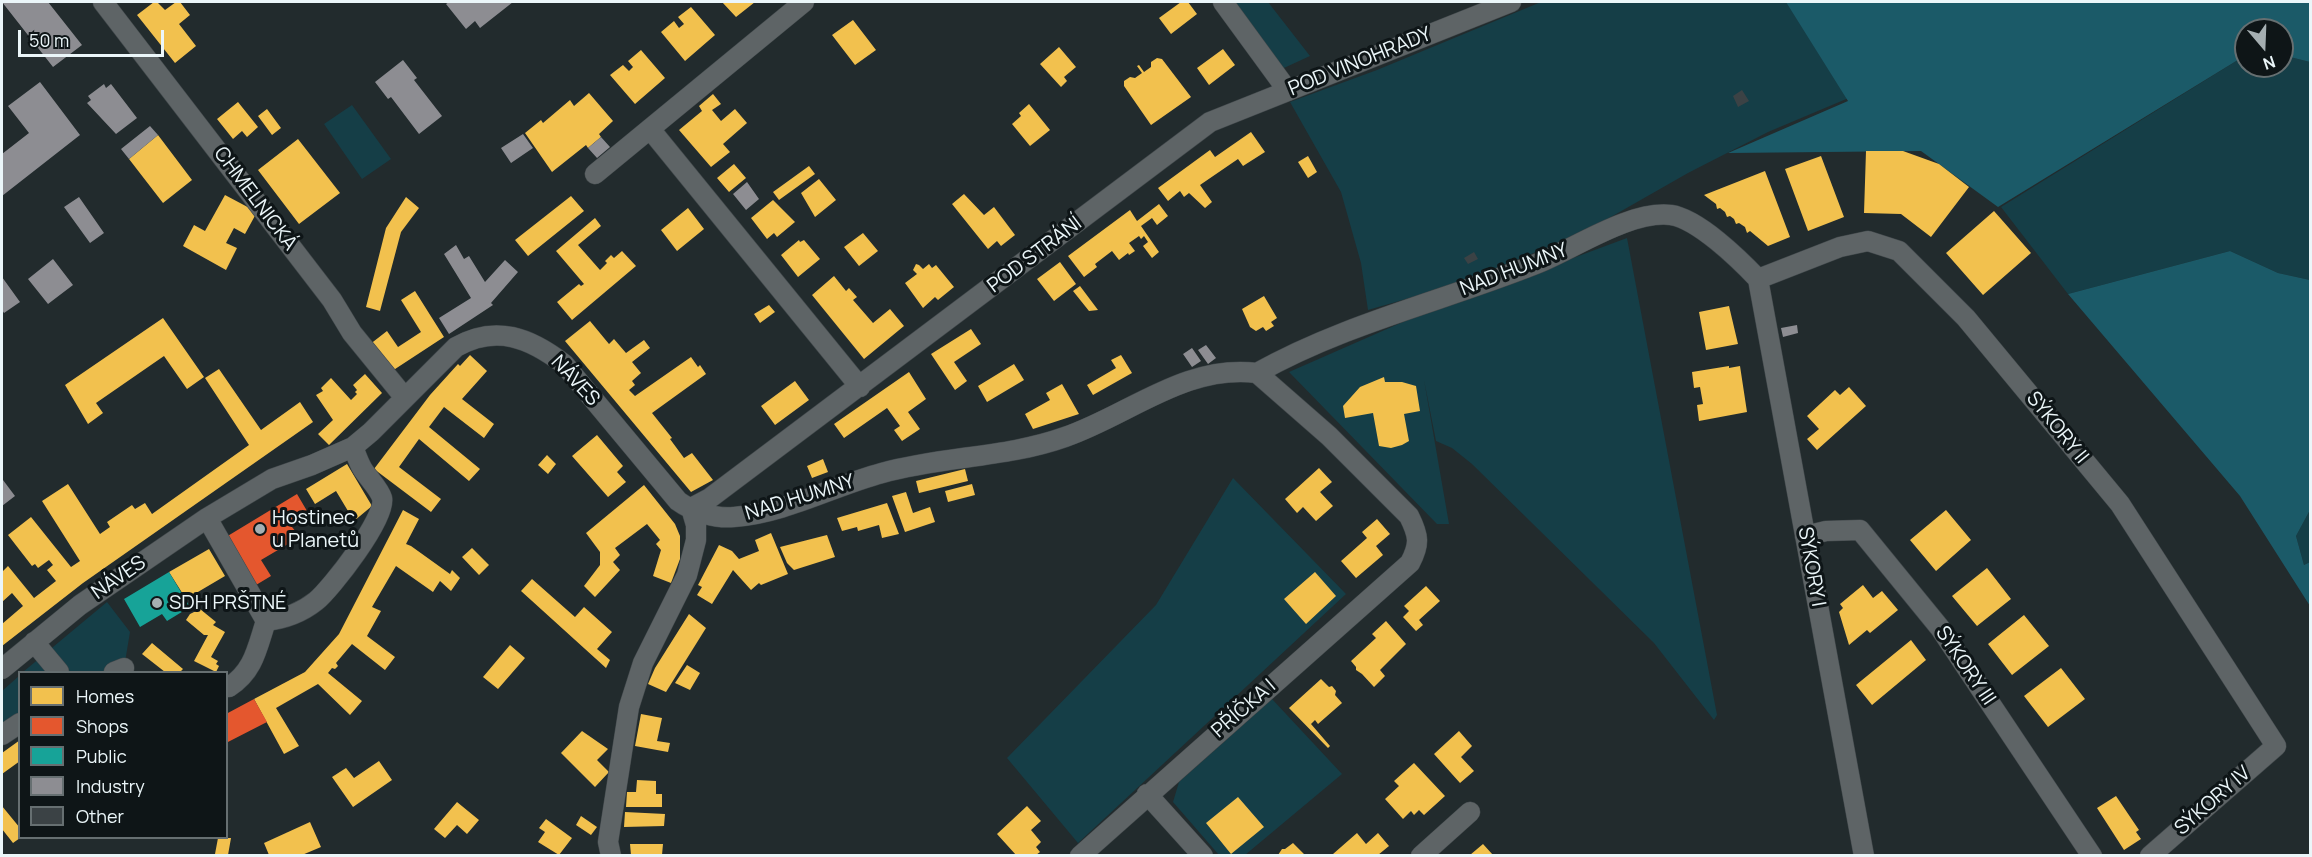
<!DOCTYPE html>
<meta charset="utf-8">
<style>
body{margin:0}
#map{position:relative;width:2312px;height:857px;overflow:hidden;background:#222b2d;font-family:Manrope,sans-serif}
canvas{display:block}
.frame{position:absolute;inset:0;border:3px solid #ebf6f9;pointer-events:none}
.legend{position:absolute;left:18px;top:671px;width:210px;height:168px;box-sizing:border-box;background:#0e1517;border:2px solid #666f71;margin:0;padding:8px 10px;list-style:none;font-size:18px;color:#ebf6f9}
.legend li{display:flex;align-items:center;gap:12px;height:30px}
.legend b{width:30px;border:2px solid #666f71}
.north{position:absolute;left:2234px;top:18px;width:60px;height:60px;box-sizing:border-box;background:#0e1517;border:2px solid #666f71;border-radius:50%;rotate:161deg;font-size:16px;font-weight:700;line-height:24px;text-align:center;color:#ebf6f9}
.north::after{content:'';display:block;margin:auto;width:21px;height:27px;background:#a5afb2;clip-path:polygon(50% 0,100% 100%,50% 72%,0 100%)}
.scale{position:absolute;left:18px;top:30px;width:146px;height:27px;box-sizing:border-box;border:3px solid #ebf6f9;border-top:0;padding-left:8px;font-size:18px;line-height:21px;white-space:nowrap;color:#ebf6f9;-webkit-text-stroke:4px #0e1517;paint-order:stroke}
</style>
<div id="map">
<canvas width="2312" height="857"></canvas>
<div class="frame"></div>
<ul class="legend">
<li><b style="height:16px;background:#f2c14e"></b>Homes</li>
<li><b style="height:16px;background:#e4572e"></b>Shops</li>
<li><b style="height:16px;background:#17a398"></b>Public</li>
<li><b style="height:16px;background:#8d8d92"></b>Industry</li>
<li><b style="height:16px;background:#3b4245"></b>Other</li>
</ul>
<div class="north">N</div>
<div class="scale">50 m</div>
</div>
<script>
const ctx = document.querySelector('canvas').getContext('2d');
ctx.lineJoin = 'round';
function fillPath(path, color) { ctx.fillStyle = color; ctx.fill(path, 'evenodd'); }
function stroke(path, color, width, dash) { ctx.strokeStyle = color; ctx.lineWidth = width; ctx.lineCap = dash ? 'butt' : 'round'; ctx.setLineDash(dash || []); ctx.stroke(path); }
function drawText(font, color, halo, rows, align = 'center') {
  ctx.font = font + ' Manrope,sans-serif'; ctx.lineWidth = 6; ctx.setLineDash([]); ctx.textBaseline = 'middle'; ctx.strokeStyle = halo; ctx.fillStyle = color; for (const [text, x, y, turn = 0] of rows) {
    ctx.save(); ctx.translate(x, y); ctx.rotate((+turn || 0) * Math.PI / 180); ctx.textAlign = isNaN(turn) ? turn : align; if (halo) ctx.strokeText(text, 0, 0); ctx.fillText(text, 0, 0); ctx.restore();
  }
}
fillPath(new Path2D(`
 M1225,2h43l42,54 -37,17z
 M1541,2h246l64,95 -83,35 -80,41 -107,61 -130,52 -83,24 -7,-47 -20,-71 -51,-90 87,-32z
 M2246,55v11h36v-11l28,7v218l-32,-7 -48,-22 -162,43 -67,-87z
 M352,105l39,54 -29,20 -38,-55z
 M1627,238l90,477 -3,5 -60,-77 -182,-179 -20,-16 -16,-7 -12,-61 25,144h-12l-148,-152 123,-54z
 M1233,478l113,116 -268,249 -71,-85 149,-153z
 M2310,510v52l-6,3 -8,-29z
 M107,602l23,30 -6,36 -10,4h-91z
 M19,676v47l-17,12v-44z
 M1272,699l70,75 -97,81h-26l-46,-53 6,-20z`), '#153e47');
fillPath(new Path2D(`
 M1786,2h524v60l-28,-7v-25h-36v25l-248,152 -77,-56 -193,2 120,-52z
 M2230,251l48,22 32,7v230l-14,26 8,29 6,-3v44l-70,-110 -172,-202z`), '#1b5a68');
fillPath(new Path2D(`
 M154,2h3l8,8 11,-8h4l10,13 -11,9 17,22 -21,17 -38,-48z
 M722,2h33l-19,15z
 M1181,2h7l9,12 -26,20 -12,-16z
 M691,7l24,28 -30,26 -24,-29 13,-11 5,7 5,-4 -6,-7z
 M853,20l23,30 -21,15 -23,-30z
 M1059,47l17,20 -12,10 3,4 -6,6 -21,-23z
 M1223,49l12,16 -26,20 -12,-17z
 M641,50l24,28 -30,26 -25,-29 13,-10 6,6 4,-4 -5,-6z
 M1157,58l5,1 29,38 -40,28 -27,-39v-5l6,-4 5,1 7,-5 -5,-7 2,-1 5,7 7,-5v-5z
 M589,93l24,28 -14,13 2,3 -6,5 -7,6 -2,-3 -34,27 -27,-39 16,-13 2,3 27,-23 4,6z
 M713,94l8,10 -9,6 9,11 14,-12 12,14 -24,21 7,8 -19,15 -32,-37 23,-19 -3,-5z
 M238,102l20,25 -11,10 -5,-6 -9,8 -16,-20z
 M1029,104l21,26 -20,16 -18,-22 9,-8 -2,-3z
 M267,109l14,19 -9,7 -14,-19z
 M1251,132l14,20 -22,14 -5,-7 -38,26 12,17 -7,6 -16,-15 -5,4 -4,-6 -12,10 -10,-13 52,-38 5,7z
 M158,135l34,45 -29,23 -34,-44z
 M298,139l42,54 -41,31 -41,-54z
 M1866,151h37l36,13 30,23 -38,50 -30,-23 -37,-1z
 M1308,156l9,16 -9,6 -10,-16z
 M1821,156l23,61 -36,14 -23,-62z
 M734,164l12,14 -17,14 -12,-14z
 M809,166l6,8 -36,26 -6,-8z
 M1765,171l25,66 -22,9 -18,-15 -3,2 -2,-6 -6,-4 -3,1 -2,-5 -4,-3 -3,1 -2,-5 -5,-4 -3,1 -1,-5 -12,-9z
 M819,179l17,21 -21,17 -14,-24z
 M964,194l20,21 10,-8 21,28 -14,11 -4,-5 -9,8 -36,-45z
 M225,195l32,17 -12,22 -11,-6 -8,15 11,5 -11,22 -43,-24 11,-21 11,6z
 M571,196l13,15 -56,45 -13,-16z
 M406,197l13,11 -18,24 -21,79 -14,-4 20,-79z
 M773,200l22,22 -18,15 -3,-4 -7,6 -16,-21z
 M1159,204l9,12 -11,9 -5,-7 -11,8 18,26 -7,6 -9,-12 5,-4 -4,-6 -3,3 -2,-3 -10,7 6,8 -6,4 -1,-2 -9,7 -7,-9 -17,13 2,3 -13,10 -16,-21 62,-46 7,11z
 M688,208l16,21 -27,22 -16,-21z
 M1994,211l37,42 -48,42 -37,-42z
 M595,218l6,8 -23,19 22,25 7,-7 -2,-2 6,-6 3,3 8,-7 14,15 -64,54 -15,-18 22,-18 2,2 3,-2 -28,-33z
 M863,233l15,18 -19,15 -15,-19z
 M799,240l1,2 4,-2 16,19 -22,18 -17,-22z
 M1060,262l16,22 -22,17 -17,-22z
 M916,264l3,1 4,4 6,-5 3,4 4,-3 18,22 -16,13 -3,-3 -12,11 -18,-25 12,-9 -4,-4z
 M834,276l12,15 3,-3 8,9 -4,3 20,23 17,-14 14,17 -40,33 -52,-64z
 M1080,286l18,24 -9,1 -16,-20z
 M415,291l29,46 -55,36 -20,-28 18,-14 11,16 23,-15 -20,-32z
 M1264,296l13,22 -6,4 3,4 -8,5 -3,-4 -7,4 -6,-4 -8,-18z
 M769,305l6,7 -15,11 -6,-9z
 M1729,306l9,38 -32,6 -7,-38z
 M163,318l41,59 -17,12 -23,-33 -68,47 7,10 -15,11 -23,-39z
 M590,321l19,23 5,-5 12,14 18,-13 6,8 -18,14 9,11 -9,8 3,4 -6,5 6,6 56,-39 7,10 2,-2 6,9 -54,39 20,25 -2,1 14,19 8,-5 21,27 -22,12 -126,-151z
 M971,329l10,15 -27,18 13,19 -12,9 -24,-36z
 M470,355l17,16 -25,28 32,25 -10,14 -40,-31 -15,20 51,42 -11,12 -50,-42 -20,28 42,32 -10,13 -57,-43 56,-74 28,-31 2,2z
 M1121,355l11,18 -39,22 -6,-10 29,-17 -5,-8z
 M1014,364l10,16 -37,22 -9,-16z
 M1729,366v2l11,-2 7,46 -48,9 -2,-16 6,-1 -3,-17 -6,1 -2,-16z
 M219,369l42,61 39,-28 13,20 -230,161 -81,63v-22l21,-18 -11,-13 -10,9v-30l6,-6 26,32 22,-17 -9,-11 6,-5 -4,-5 -11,8 -3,-4 -3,2 -24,-31 23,-18 40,50 9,-6 -38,-60 26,-17 32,50 10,-7 -3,-5 25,-17 3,4 10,-6 7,11 97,-69 -44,-67z
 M909,372l17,27 -18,13 12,17 -18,12 -8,-11 6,-4 -13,-18 -43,30 -10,-14z
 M365,374l17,19 -53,52 -11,-11 15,-14 -17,-25 7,-4 -2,-3 10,-10 20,22 6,-6 -2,-2 2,-2 -4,-5z
 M1384,377l1,5h17l14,4 4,25 -16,3 5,27 -7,4 -11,3 -12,-2 -6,-33 -28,5 -2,-12 17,-19z
 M795,381l14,19 -34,25 -14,-19z
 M1062,384l17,30 -46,15 -8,-15 25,-14 -4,-7z
 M1849,387l17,19 -49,44 -10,-11 12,-10 -12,-13 28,-26 5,5z
 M597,435l26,31 -6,6 9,10 -18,15 -36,-41z
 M547,455l9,9 -8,10 -10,-9z
 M823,459l5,13 -16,6 -5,-12z
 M347,464l25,42 -18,15 -18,-30 -21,13 -9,-15z
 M1319,468l13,14 -12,10 13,14 -17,15 -13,-14 -6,6 -12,-14z
 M965,469l3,12 -49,12 -3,-12z
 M972,484l3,11 -27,7 -3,-11z
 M644,485l31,39 5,12v23l-9,24 -18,-7 8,-26 -5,-6 4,-4 -13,-16 -32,24 5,7 -7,7 7,8 -25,27 -11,-11 16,-21v-13l-14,-19z
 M906,492l7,21 17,-6 5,15 -30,10 -13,-36z
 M887,503l12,31 -17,4 -3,-13 -21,6 -1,-4 -15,4 -5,-13z
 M403,510l16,9 -13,25 5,2 39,28 2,-4 8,8 -9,13 -11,-10 -7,11 -37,-26 -24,41 9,4 -14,25 28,21 -10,13 -33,-26 -16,19 2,3 -3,3 -3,-1 -4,5 34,28 -12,14 -32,-31 -42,24 23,38 -15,8 -30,-55 51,-27 34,-38z
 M1946,510l25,30 -35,31 -26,-31z
 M1377,519l13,15 -14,12 7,9 -27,23 -15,-17 26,-23 -5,-6z
 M771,533l17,41 -27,11 -2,-2 -8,7 -18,-20 -21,34 -15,-9 5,-8 -4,-2 21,-40 13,6 7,8 20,-8 -4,-11z
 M827,535l8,22 -41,13 -7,-7 -7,-16z
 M472,548l17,17 -10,10 -17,-18z
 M209,549l16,27 -39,23 -17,-27z
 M1987,568l24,31 -34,27 -25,-30z
 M1315,572l21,24 -30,28 -22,-25z
 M532,579l43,38 9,-10 28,25 -15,17 13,11 -4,8 -85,-77z
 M1863,585l10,13 9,-7 16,19 -28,23 -3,-3 -18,15 -10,-33 4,-4 -3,-4z
 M1426,586l14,15 -21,19 4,5 -7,6 -13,-14 6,-6 -5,-5z
 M200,609l16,13 -3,3 12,7 -14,25 7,4 -2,3 3,2 -3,6 -22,-11 14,-26h-4l-18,-15 4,-6z
 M689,614l17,14 -40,64 -18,-8 7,-16z
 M2024,615l25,31 -37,29 -24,-31z
 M1386,621l20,23 -26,26 5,6 -11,11 -12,-13 -6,-4v-3l-5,-6 25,-23 -4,-4z
 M1911,640l15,20 -54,45 -16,-20z
 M152,643l31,26 -3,3h-15l-23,-18z
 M510,645l15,13 -27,31 -15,-12z
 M687,665l13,8 -10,17 -15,-7z
 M2061,668l24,31 -37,28 -24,-31z
 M1321,679l8,8 3,-1 4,5 -1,4 7,8 -24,21 -3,-4 -4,4 19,22 -2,2 -39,-40z
 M641,714l21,4 -5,23 13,2 -2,9 -33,-6z
 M582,731l26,18 -11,11 12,12 -14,15 -34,-34z
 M1459,731l13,15 -11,11 13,14 -14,12 -26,-29z
 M20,740v21l-18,13v-21z
 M379,761l13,19 -39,27 -21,-30 14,-9 8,10z
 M1414,763l31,33 -21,19 -5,-5 -5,5 -3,-4 -8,8 -18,-20 14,-13 -5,-5z
 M637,780l19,1v13h6v13h-36l1,-15h9z
 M2116,796l23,34 -3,2 5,7 -17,11 -27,-42z
 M1238,797l26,30 -33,27 -25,-31z
 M457,802l22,18 -12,14 -10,-9 -12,13 -11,-9z
 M2,806l18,22v10l-7,5 -11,-14z
 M1027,806l14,15 -10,9 10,12 -5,5 4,5 -4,3h-20l-19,-21z
 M625,812l40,2 -1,12 -40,1z
 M581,816l16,11 -6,8 -15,-10z
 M546,819l26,19 -13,17 -21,-13 7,-10 -6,-4z
 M310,822l11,25 -19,8h-33l-5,-12z
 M1357,833l9,11 12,-11 11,13 -11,9h-43l-2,-1z
 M218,838h13l-3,17 -13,-1z
 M1293,843l12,12h-27l4,-6h3z
 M630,844h33l-1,11h-31z
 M1483,844l10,11h-23z`), '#f2c14e');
fillPath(new Path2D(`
 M297,494l13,22 -18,11 8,10 -39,23 10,16 -15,9 -30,-48z
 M254,699l13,23 -41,21v-29z`), '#e4572e');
fillPath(new Path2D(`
 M169,572l21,35 -23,14 -5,-7 -22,13 -16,-28z`), '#17a398');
fillPath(new Path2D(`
 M2,2h46l34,43 -29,22z
 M449,2h64l-33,26 -5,-7 -9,8 -20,-25z
 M403,60l14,18 -3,2 28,36 -23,18 -28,-37 -3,2 -13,-17z
 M40,82l40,53 -78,61v-42l27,-21 -21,-27z
 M104,84l2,4 5,-4 26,34 -21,16 -29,-31 4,-3 -3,-4z
 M150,126l8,9 -29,24 -8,-10z
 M523,134l10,14 -22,15 -10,-15z
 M601,137l9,10 -13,11 -9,-10z
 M747,182l12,17 -13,11 -13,-16z
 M79,197l25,36 -14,10 -26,-36z
 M456,245l8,14 5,-3 16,26 20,-22 13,12 -27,31 2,2 -44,29 -10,-16 32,-20 -27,-44z
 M53,259l20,26 -25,19 -20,-25z
 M2,277l18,25 -16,11 -2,-3z
 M1797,325l1,8 -15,4 -2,-9z
 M1206,345l10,13 -8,6 -10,-14z
 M1192,348l9,13 -9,6 -9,-13z
 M3,480l12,16 -13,10v-25z`), '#8d8d92');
fillPath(new Path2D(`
 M1742,90l7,11 -11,6 -5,-11z
 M1474,252l4,7 -10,5 -4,-6z`), '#3b4245');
const minor = new Path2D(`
 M103,2l229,298 20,33 53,65
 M1223,2l65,89
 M650,129l210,258
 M595,174l209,-172
 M1758,279l82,-32 28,-6 31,10 67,67 154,186 156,242 -126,110
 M1758,279l106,577
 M1257,373c87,-49 186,-72 279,-109 38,-15 94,-54 135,-49 27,4 68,44 87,64
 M691,508l19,-10 500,-376 301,-120
 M207,518l59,103
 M1805,536l21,-5 34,-1 80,98 152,228
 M34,642l25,30
 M2,669l78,-64 127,-87 65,-39 40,-14 41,-18 18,-15 85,-85c40,-23 74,-9 108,17l114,137c15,11 38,18 56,16 52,-4 99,-31 148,-44 61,-17 124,-15 183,-36 64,-22 120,-73 192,-64l72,63 80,80c10,20 11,28 1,47l-330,293
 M114,672l10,-4
 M229,687c25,-16 28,-39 37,-66 18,-2 35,-8 50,-20 15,-12 71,-84 66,-103 -3,-10 -15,-21 -20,-30 -4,-7 -6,-14 -9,-21
 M2,735l18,-12
 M1147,794l56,62
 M611,856l-3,-14 21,-135 14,-44 44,-88 9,-35v-15l-5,-17
 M1421,856l49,-44`);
stroke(minor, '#41484b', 21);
stroke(minor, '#5e6466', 20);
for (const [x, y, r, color] of [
 [260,529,6,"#a5afb2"],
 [157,603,6,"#a5afb2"]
]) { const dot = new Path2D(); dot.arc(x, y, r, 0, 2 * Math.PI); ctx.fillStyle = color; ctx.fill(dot); stroke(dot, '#0e1517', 2); }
drawText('20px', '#ebf6f9', '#0e1517', [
 ["POD VINOHRADY",1360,62,-22],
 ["CHMELNICKÁ",255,199,53],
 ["POD STRÁNÍ",1035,255,-37],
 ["NAD HUMNY",1514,270,-21],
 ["NÁVES",575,381,47],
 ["SÝKORY II",2057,428,51],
 ["NAD HUMNY",800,498,-17],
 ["SÝKORY I",1811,567,80],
 ["NÁVES",119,578,-35],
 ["SÝKORY III",1965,666,56],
 ["PŘÍČKA I",1244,709,-41],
 ["SÝKORY IV",2213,801,-41]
]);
drawText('20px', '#ebf6f9', '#0e1517', [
 ["Hostinec",272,518],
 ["u Planetů",272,541],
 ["SDH PRŠTNÉ",169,603]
], 'left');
</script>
